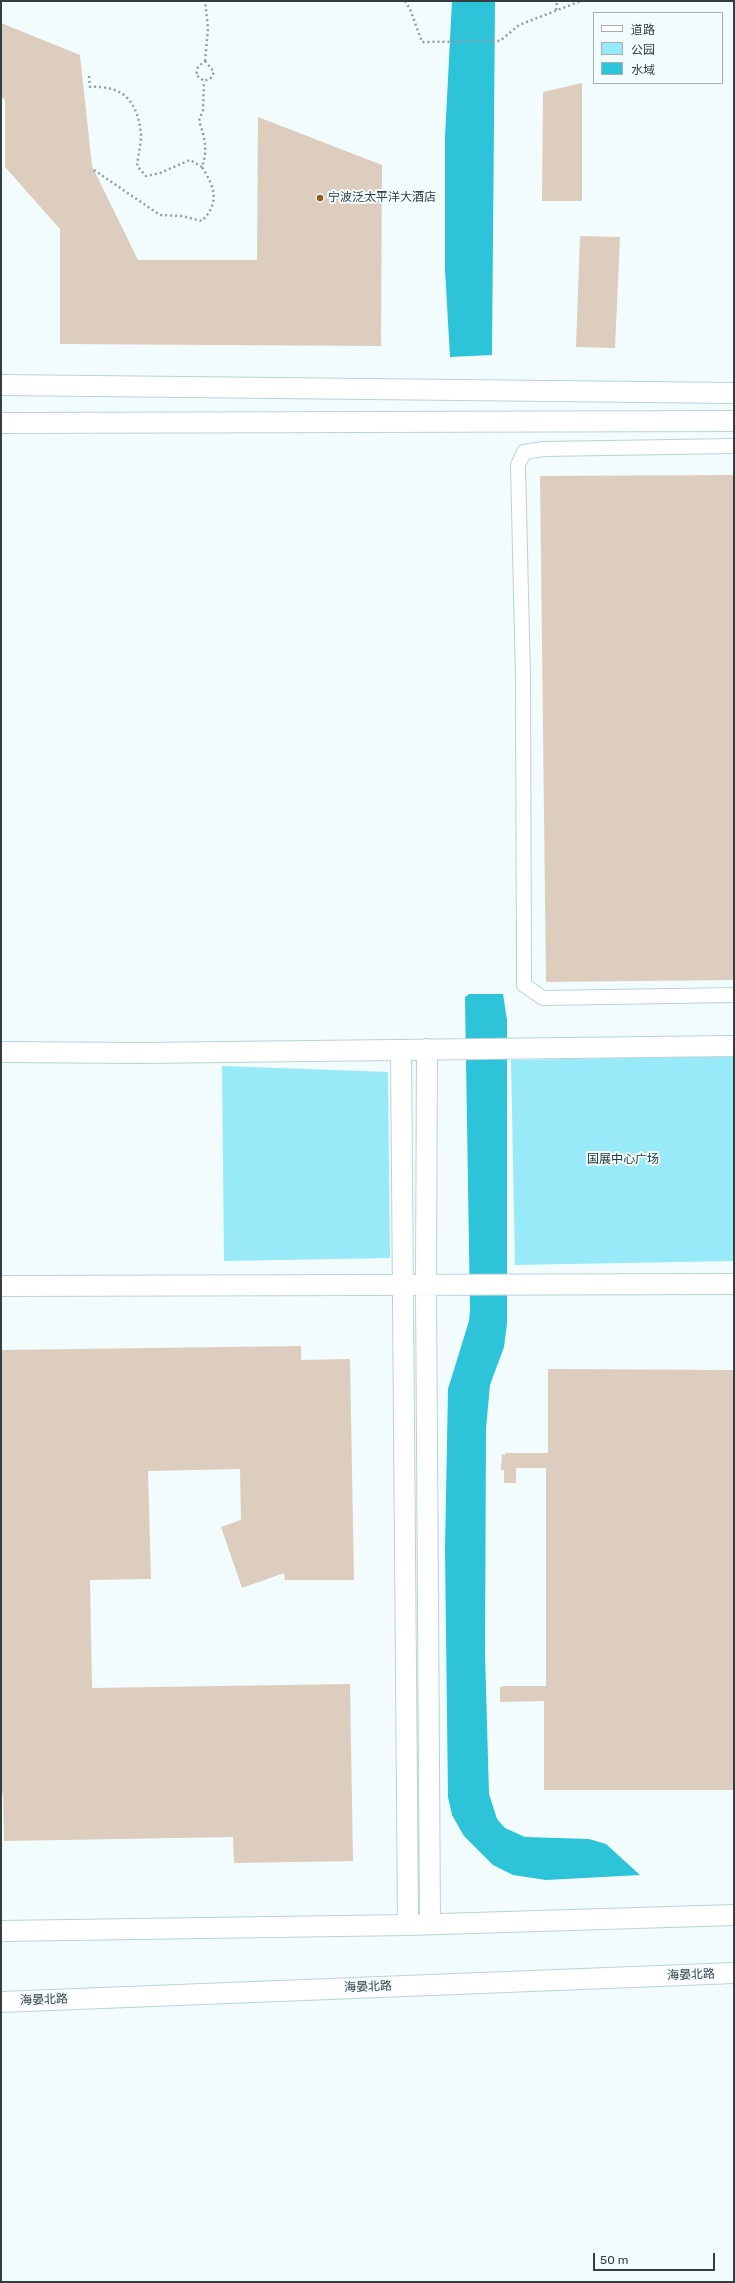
<!DOCTYPE html>
<meta charset="utf-8">
<style>
body{margin:0}
#map{position:relative;width:735px;height:2283px;overflow:hidden;background:#f2fcfd;font-family:Rubik,"Noto Sans SC",sans-serif}
canvas{display:block}
.frame{position:absolute;inset:0;border:2px solid #343e40;pointer-events:none}
.legend{position:absolute;left:593px;top:12px;width:130px;height:72px;box-sizing:border-box;background:#f2fcfd;border:1px solid #a6b0b1;margin:0;padding:5px 7px;list-style:none;font-size:12px;color:#343e40}
.legend li{display:flex;align-items:center;gap:8px;height:20px}
.legend b{width:20px;border:1px solid #a6b0b1}
.scale{position:absolute;left:593px;top:2253px;width:122px;height:18px;box-sizing:border-box;border:2px solid #343e40;border-top:0;padding-left:5px;font-size:12px;line-height:14px;white-space:nowrap;color:#343e40;-webkit-text-stroke:3px #f2fcfd;paint-order:stroke}
</style>
<div id="map">
<canvas width="735" height="2283"></canvas>
<div class="frame"></div>
<ul class="legend">
<li><b style="height:5px;background:#fff"></b>道路</li>
<li><b style="height:11px;background:#98eaf9"></b>公园</li>
<li><b style="height:11px;background:#2dc3d9"></b>水域</li>
</ul>
<div class="scale">50 m</div>
</div>
<script>
const ctx = document.querySelector('canvas').getContext('2d');
ctx.lineJoin = 'round';
function fillPath(path, color) { ctx.fillStyle = color; ctx.fill(path, 'evenodd'); }
function stroke(path, color, width, dash) { ctx.strokeStyle = color; ctx.lineWidth = width; ctx.lineCap = dash ? 'butt' : 'round'; ctx.setLineDash(dash || []); ctx.stroke(path); }
function drawText(font, color, halo, rows, align = 'center') {
  ctx.font = font + ' Rubik,"Noto Sans SC",sans-serif'; ctx.lineWidth = 4; ctx.setLineDash([]); ctx.textBaseline = 'middle'; ctx.strokeStyle = halo; ctx.fillStyle = color; for (const [text, x, y, turn = 0] of rows) {
    ctx.save(); ctx.translate(x, y); ctx.rotate((+turn || 0) * Math.PI / 180); ctx.textAlign = isNaN(turn) ? turn : align; if (halo) ctx.strokeText(text, 0, 0); ctx.fillText(text, 0, 0); ctx.restore();
  }
}
fillPath(new Path2D(`
 M734,1056v205l-219,4 -4,-205z
 M222,1066l166,6 2,186 -166,3z`), '#98eaf9');
fillPath(new Path2D(`
 M452,1h43l-3,354 -42,2 -5,-88v-132z
 M469,994h34l4,26v303l-3,24 -14,38 -4,44 -1,225 4,140 8,25 8,9 20,9 64,2 17,5 34,31 -94,5 -33,-5 -20,-10 -29,-29 -12,-21 -4,-18 -3,-248 3,-160 21,-68 1,-10 -5,-314z`), '#2dc3d9');
fillPath(new Path2D(`
 M1,23l79,32 12,111 46,94h119l1,-143 124,48 -1,181 -321,-2v-115l-55,-62v-68l-4,-2z
 M582,83v118h-40l1,-109z
 M580,236l40,1 -5,111 -39,-1z
 M734,475v505l-188,2 -6,-506z
 M301,1346v14l49,-1 4,221h-69l-1,-7 -42,15 -21,-61 20,-7 -1,-51 -92,2 3,108 -61,1 2,108 258,-4 3,177 -119,2 -1,-26 -229,4 -1,-48h-2v-443z
 M548,1369l186,1v420h-190v-89l-44,1v-15l4,-1h42v-218h-30v15h-12v-13h-3l1,-16 3,1v-2h43z`), '#dccdbe');
const street = new Path2D(`
 M734,446l-191,3 -19,3 -6,13 5,214 1,306 19,13 191,-3`);
const secondary = new Path2D(`
 M1,385l733,8
 M1,423l733,-2
 M427,1049l-1,236 4,639
 M401,1050l7,875
 M1,1052l140,1 593,-7
 M1,1286l733,-2
 M1,1931l407,-6 326,-10
 M1,2002l733,-29`);
stroke(street, '#bad2d7', 16);
stroke(secondary, '#bad2d7', 22);
stroke(new Path2D(`
 M405,1l5,8 12,33 78,-1 19,-16 62,-24
 M556,10l1,-9
 M205,61l3,-32 -3,-28
 M205,61l9,11 -3,6 -7,3 -8,-6 2,-8z
 M89,76l1,11c34,-2 48,15 51,48 0,10 -3,21 -4,31l9,10 14,-3 30,-13 12,7
 M94,170l66,45 22,1 20,5c18,-19 13,-33 0,-54 6,-18 3,-29 -3,-46l4,-11 1,-29`), '#939d9e', 2.5, [2, 3]);
stroke(street, '#fff', 14);
stroke(secondary, '#fff', 20);
for (const [x, y, r, color] of [
 [320,198,4,"#935c14"]
]) { const dot = new Path2D(); dot.arc(x, y, r, 0, 2 * Math.PI); ctx.fillStyle = color; ctx.fill(dot); stroke(dot, '#f2fcfd', 1.5); }
drawText('12px', '#343e40', '#f2fcfd', [
 ["宁波泛太平洋大酒店",328,198]
], 'left');
drawText('12px', '#22393d', '#f2fcfd', [
 ["国展中心广场",623,1160]
]);
drawText('12px', '#343e40', '#f2fcfd', [
 ["海晏北路",691,1975,-2],
 ["海晏北路",368,1987,-2],
 ["海晏北路",44,2000,-2]
]);
</script>
